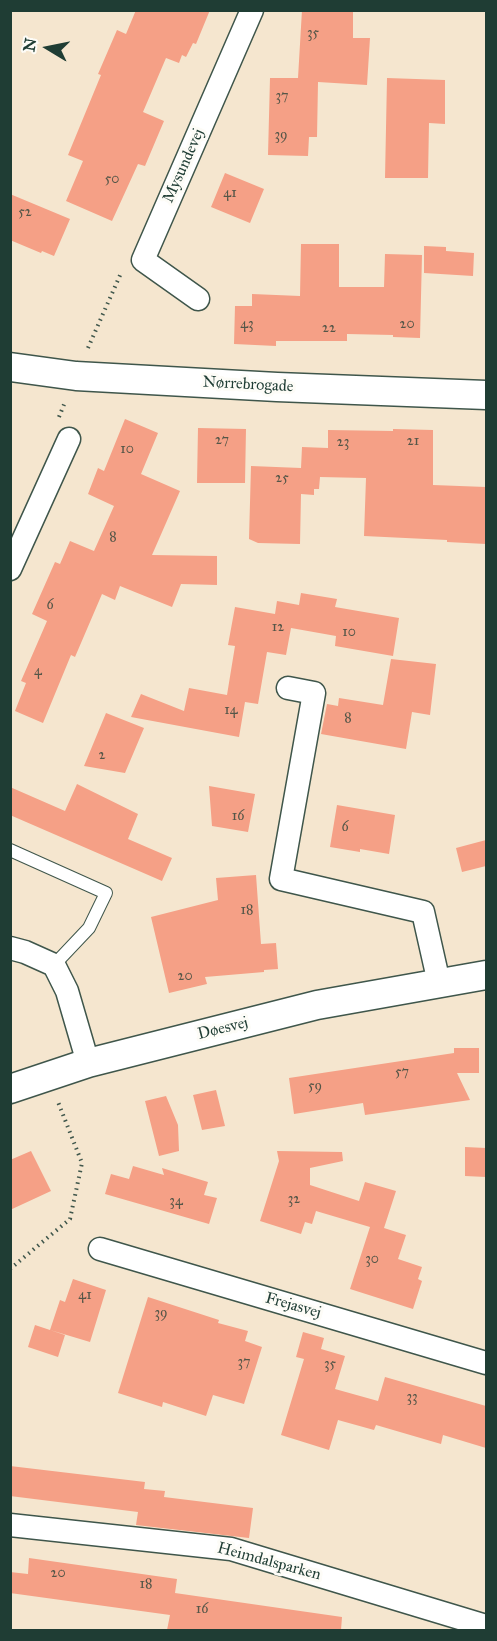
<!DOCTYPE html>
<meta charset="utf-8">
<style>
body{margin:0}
#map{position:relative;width:497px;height:1641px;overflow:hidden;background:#f5e6cf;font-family:"IM FELL Great Primer",serif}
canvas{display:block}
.frame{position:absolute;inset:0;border:12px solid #1f3d34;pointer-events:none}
.north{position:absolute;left:18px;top:18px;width:60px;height:60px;-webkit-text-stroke:4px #fdfcf7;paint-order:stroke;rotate:280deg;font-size:16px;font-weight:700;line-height:24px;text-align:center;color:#1f3d34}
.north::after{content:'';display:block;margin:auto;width:21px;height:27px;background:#1f3d34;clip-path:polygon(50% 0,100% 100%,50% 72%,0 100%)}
</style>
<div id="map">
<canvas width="497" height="1641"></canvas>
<div class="frame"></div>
<div class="north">N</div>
</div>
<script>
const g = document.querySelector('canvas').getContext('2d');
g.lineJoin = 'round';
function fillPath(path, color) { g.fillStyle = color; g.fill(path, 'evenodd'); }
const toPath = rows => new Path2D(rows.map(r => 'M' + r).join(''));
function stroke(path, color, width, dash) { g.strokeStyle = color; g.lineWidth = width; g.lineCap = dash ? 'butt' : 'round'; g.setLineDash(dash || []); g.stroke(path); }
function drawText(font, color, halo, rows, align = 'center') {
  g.font = font + ' "IM FELL Great Primer",serif'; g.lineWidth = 6; g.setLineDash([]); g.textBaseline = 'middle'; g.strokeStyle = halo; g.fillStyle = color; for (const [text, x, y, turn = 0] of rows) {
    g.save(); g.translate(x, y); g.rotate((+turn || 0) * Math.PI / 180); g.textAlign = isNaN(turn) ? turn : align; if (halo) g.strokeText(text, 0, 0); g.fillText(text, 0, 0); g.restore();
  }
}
fillPath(toPath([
 [136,10,210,10,196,44,193,43,186,57,182,55,179,63,166,58,143,112,164,121,145,166,138,164,112,221,66,201,83,161,68,155,101,75,98,74,117,30,126,34],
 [302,10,353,10,353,38,370,38,367,85,318,82,317,137,309,137,308,156,268,155,270,78,298,78],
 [387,78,445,80,445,124,429,123,428,178,385,178],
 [225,173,264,189,250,223,211,207],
 [10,194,70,219,54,256,42,251,41,253,10,240],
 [301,244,339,244,339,287,384,287,385,254,422,255,420,338,393,337,393,335,347,334,347,341,276,341,276,346,234,344,235,306,252,306,252,294,300,296],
 [424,246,446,247,446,251,474,253,473,276,424,273],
 [125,419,158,433,141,474,180,491,152,555,217,556,217,585,181,584,172,607,120,586,115,600,102,594,75,657,71,655,43,723,15,711,26,683,21,681,47,621,32,614,55,562,60,564,70,541,94,551,114,506,88,494,98,468,104,471],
 [198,428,246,429,245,483,197,483],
 [393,429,433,430,433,485,486,487,486,544,447,542,447,540,364,536,366,478,320,477,319,489,314,489,314,495,301,494,300,544,258,543,249,539,251,466,301,468,302,447,328,448,328,430,393,431],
 [301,593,337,599,335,607,399,618,393,656,335,646,336,636,291,628,286,655,267,652,258,704,245,702,239,737,131,717,141,694,184,711,189,688,227,695,235,646,228,645,235,607,275,614,277,601,299,605],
 [391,659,436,664,430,715,412,712,406,749,321,734,327,704,338,706,339,698,383,705],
 [106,713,144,728,125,773,84,766],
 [77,784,138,814,128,839,172,858,162,881,10,815,10,787,65,811],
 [209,786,255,794,248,832,212,826],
 [337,805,395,815,389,854,360,849,360,852,330,847],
 [486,840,486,866,462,872,456,848],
 [256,875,261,944,276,943,278,969,264,970,264,972,205,977,207,984,169,993,151,917,218,900,216,878],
 [454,1048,479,1048,479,1073,457,1073,470,1100,365,1115,363,1103,294,1114,289,1078,454,1053],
 [216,1090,225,1126,202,1130,193,1095],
 [166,1096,178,1125,179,1151,159,1156,145,1101],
 [465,1147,486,1148,486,1177,465,1176],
 [31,1151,51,1191,10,1210,10,1160],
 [277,1151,342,1152,343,1161,310,1168,310,1185,359,1201,365,1182,396,1191,384,1228,406,1235,398,1259,422,1267,418,1279,422,1281,413,1309,350,1289,370,1227,316,1211,312,1224,305,1222,301,1234,260,1221,279,1161],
 [133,1166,164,1175,162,1168,208,1182,204,1195,217,1198,209,1224,105,1194,111,1174,129,1179],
 [73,1279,106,1290,90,1342,50,1330,60,1300,65,1302],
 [148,1297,219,1320,218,1323,248,1331,245,1341,262,1347,244,1404,213,1395,206,1416,163,1402,162,1407,118,1393],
 [35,1325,65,1335,58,1357,28,1347],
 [303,1332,324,1338,321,1349,345,1356,335,1389,378,1401,385,1377,486,1406,486,1448,443,1435,441,1444,376,1425,374,1430,338,1420,329,1450,281,1435,304,1359,296,1357],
 [10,1466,145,1482,144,1489,165,1491,164,1497,253,1508,249,1538,136,1525,138,1512,10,1496],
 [29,1558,177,1579,175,1593,342,1617,341,1630,167,1630,170,1615,10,1593,10,1572,28,1574]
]), '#f5a086');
const service = toPath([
 [10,850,106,893,89,928,54,965]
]);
const minor = toPath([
 [198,299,143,260,252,10],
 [10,569,69,439],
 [288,688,314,693,281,879,423,912,439,983],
 [10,948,25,952,54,965,67,991,88,1063],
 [100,1249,486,1363],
 [10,1525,231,1549,486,1626]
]);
const tertiary = toPath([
 [10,367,76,376,277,387,486,395],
 [10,1089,88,1063,317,1005,486,975]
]);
stroke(service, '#3f564b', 14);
stroke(minor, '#3f564b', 25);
stroke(tertiary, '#3f564b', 31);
stroke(toPath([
 [88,348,121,273],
 [59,417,65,402],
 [10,1269,70,1219,82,1163,58,1102]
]), '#3f564b', 4, [1.5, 4.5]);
stroke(service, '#fff', 12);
stroke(minor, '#fff', 22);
stroke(tertiary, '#fff', 28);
drawText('14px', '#545648', null, [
 ["35",313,34],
 ["37",282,97],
 ["39",281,136],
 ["50",112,180],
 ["41",230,194],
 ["52",25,213],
 ["43",247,325],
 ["20",407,325],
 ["22",329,329],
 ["27",222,441],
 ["21",413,442],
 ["23",343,443],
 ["10",127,450],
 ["25",282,479],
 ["8",113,538],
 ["6",50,606],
 ["12",278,628],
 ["10",349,633],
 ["4",38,672],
 ["14",231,711],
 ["8",348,719],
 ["2",102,756],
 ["16",238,817],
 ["6",345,828],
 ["18",247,911],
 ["20",185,977],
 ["57",402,1073],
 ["59",315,1087],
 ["32",294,1200],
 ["34",176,1202],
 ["30",372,1260],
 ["41",85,1296],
 ["39",161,1314],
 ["37",244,1363],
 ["35",330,1365],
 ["33",412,1398],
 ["20",58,1574],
 ["18",146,1585],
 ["16",202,1610]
]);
drawText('16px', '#1f3d34', '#fdfcf7', [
 ["Mysundevej",184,166,-66],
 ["Nørrebrogade",248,385,3],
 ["Døesvej",223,1029,-14],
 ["Frejasvej",293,1306,16],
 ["Heimdalsparken",269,1562,15]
]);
</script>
